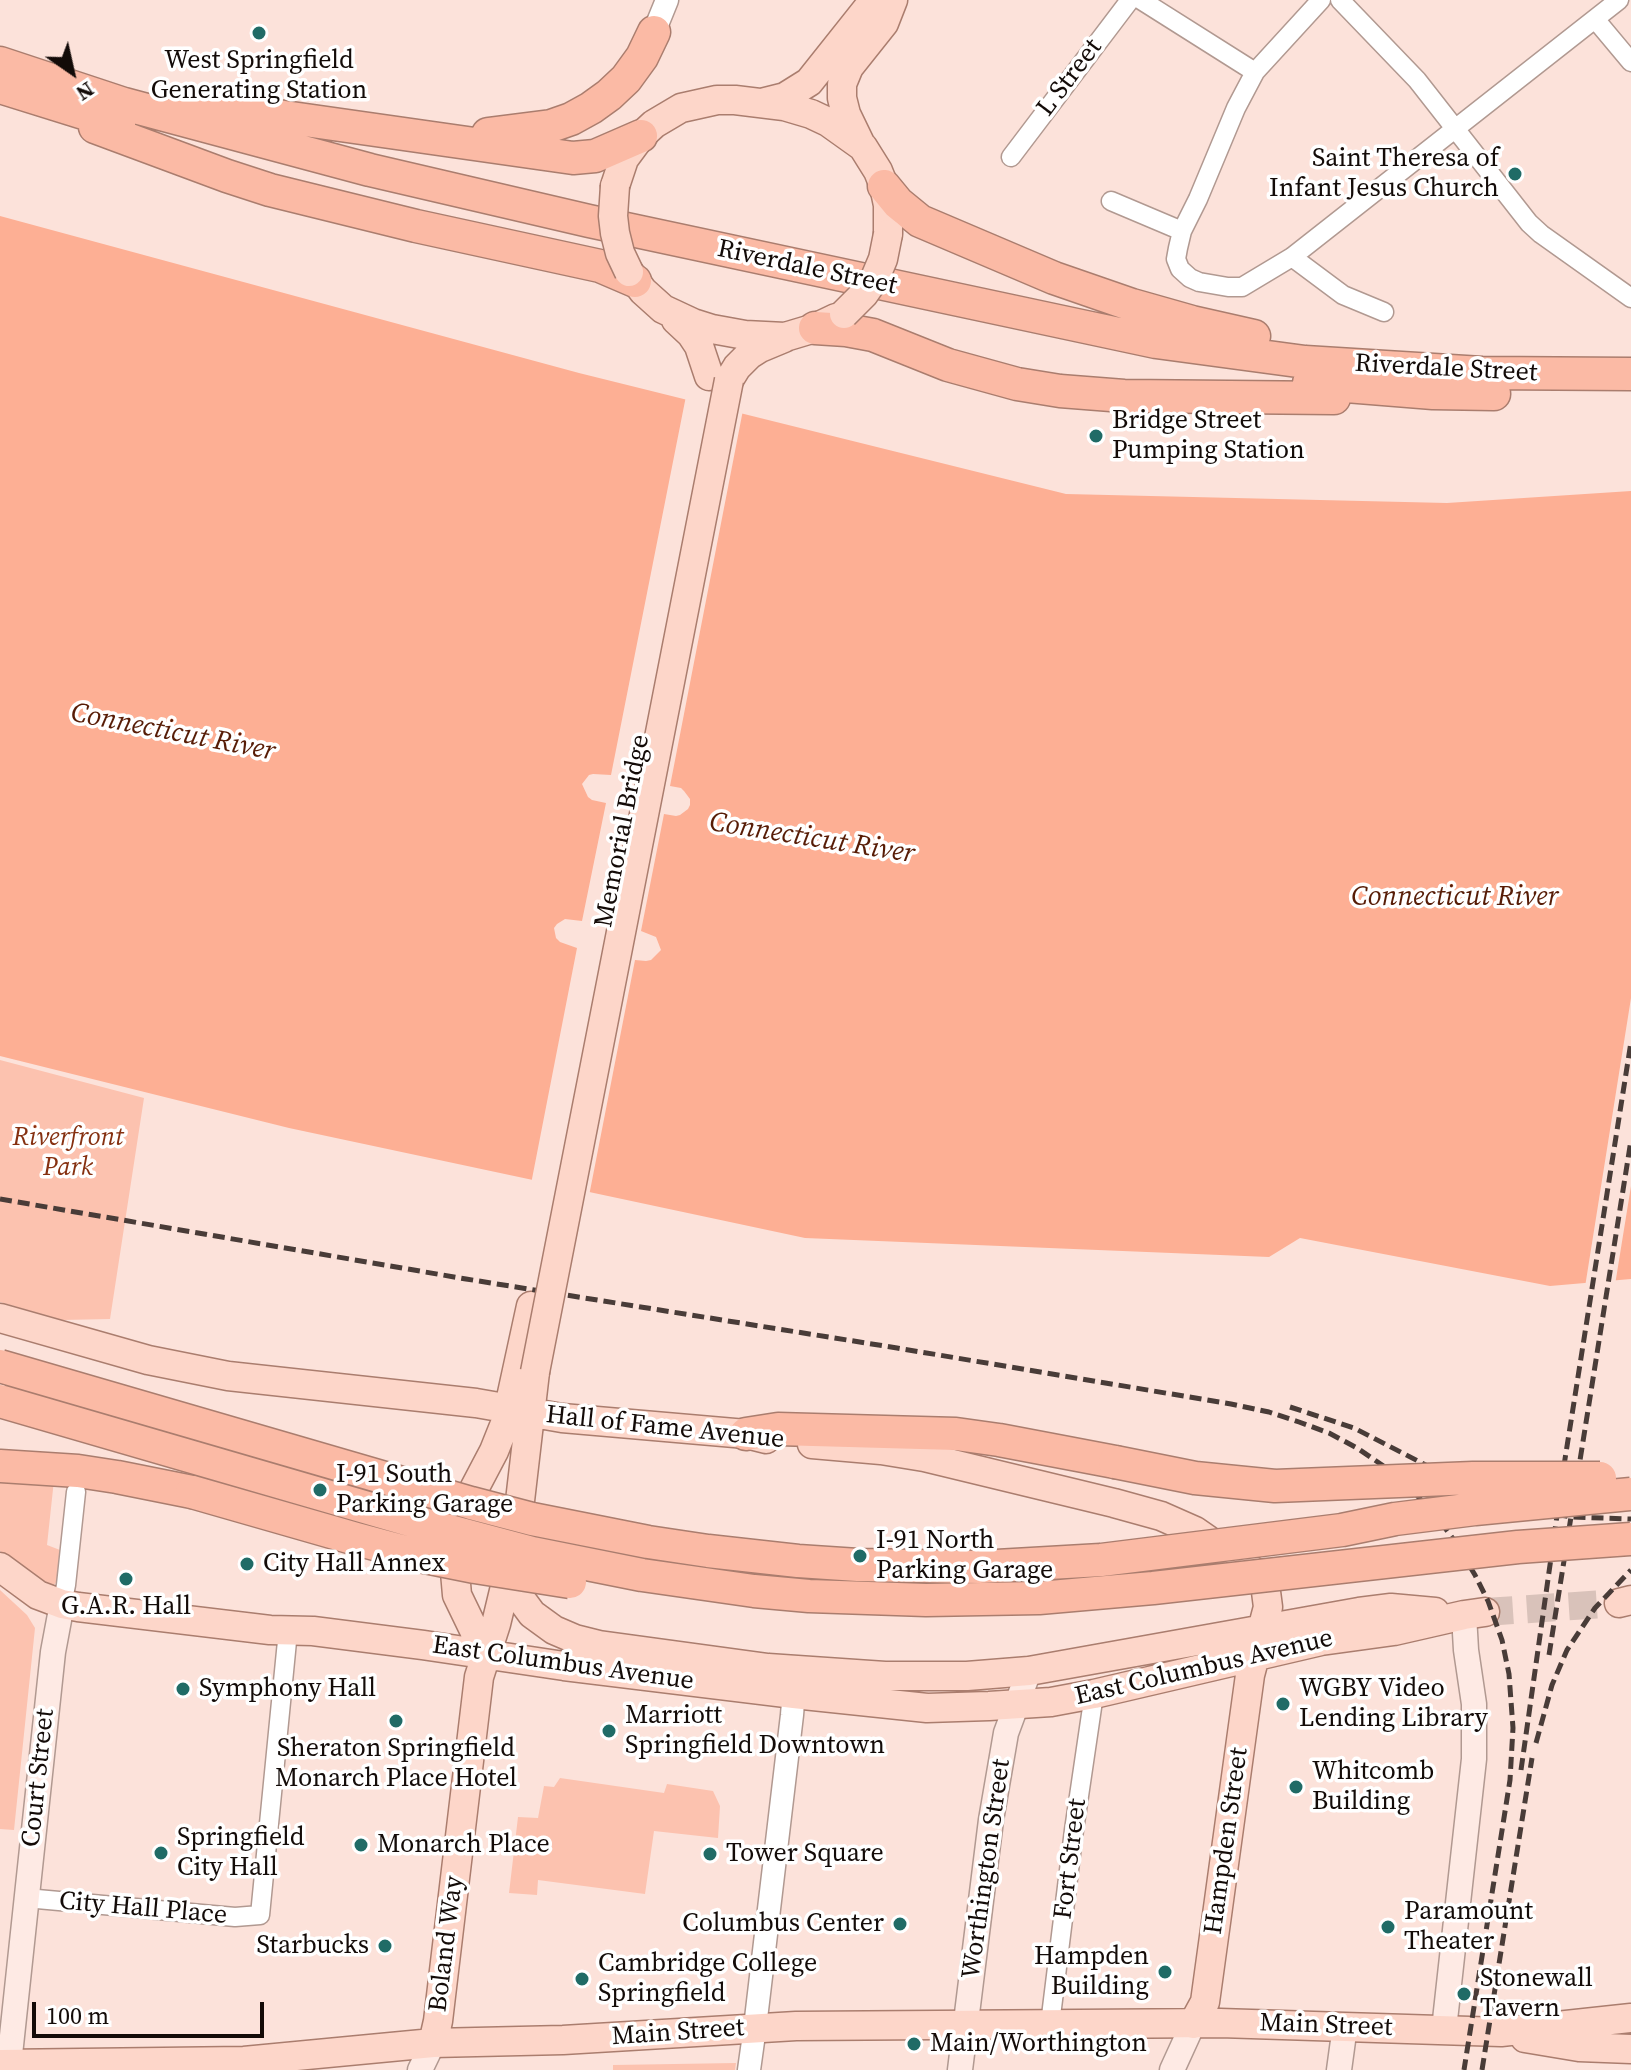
<!DOCTYPE html>
<style>
body{margin:0}
#map{position:relative;width:1631px;height:2070px;overflow:hidden;background:#fce2da;font-family:"Source Serif 4",serif}
canvas{display:block}
.north{position:absolute;left:32px;top:32px;width:80px;height:80px;-webkit-text-stroke:6px #fff;paint-order:stroke;rotate:146deg;font-size:22px;font-weight:700;line-height:32px;text-align:center;color:#130b08}
.north::after{content:'';display:block;margin:auto;width:28px;height:36px;background:#130b08;clip-path:polygon(50% 0,100% 100%,50% 72%,0 100%)}
.scale{position:absolute;left:32px;top:2002px;width:232px;height:36px;box-sizing:border-box;border:4px solid #130b08;border-top:0;padding-left:10px;font-size:24px;line-height:28px;white-space:nowrap;color:#130b08;-webkit-text-stroke:6px #fff;paint-order:stroke}
</style>
<div id="map">
<canvas width="1631" height="2070"></canvas>
<div class="north">N</div>
<div class="scale">100 m</div>
</div>
<script>
const g = document.querySelector('canvas').getContext('2d');
g.lineJoin = 'round';
function fillPath(path, color) { g.fillStyle = color; g.fill(path, 'evenodd'); }
const toPath = rows => new Path2D(rows.map(r => 'M' + r).join(''));
function stroke(path, color, width, dash) { g.strokeStyle = color; g.lineWidth = width; g.lineCap = dash ? 'butt' : 'round'; g.setLineDash(dash || []); g.stroke(path); }
function drawText(font, color, halo, rows, align = 'center') {
  g.font = font + ' "Source Serif 4",serif'; g.lineWidth = 7; g.setLineDash([]); g.textBaseline = 'middle'; g.strokeStyle = halo; g.fillStyle = color; for (const [text, x, y, turn = 0] of rows) {
    g.save(); g.translate(x, y); g.rotate((+turn || 0) * Math.PI / 180); g.textAlign = isNaN(turn) ? turn : align; if (halo) g.strokeText(text, 0, 0); g.fillText(text, 0, 0); g.restore();
  }
}
fillPath(toPath([
 [0,1060,144,1098,110,1319,62,1320,0,1302],
 [0,1477,54,1480,47,1545,60,1550,58,1580,54,1585,51,1586,21,1569,0,1551],
 [0,1590,27,1615,35,1628,14,1830,0,1829],
 [560,1778,664,1793,667,1784,713,1791,720,1806,718,1838,654,1831,645,1894,538,1880,537,1895,509,1893,518,1817,538,1818,544,1786,554,1787],
 [736,2063,735,2070,613,2070,613,2065]
]), '#fcc2af');
fillPath(toPath([
 [0,216,579,373,1066,494,1447,503,1631,491,1631,1279,1550,1286,1300,1238,1269,1257,805,1238,289,1128,0,1056]
]), '#fdaf94');
fillPath(toPath([
 [686,396,743,410,670,786,681,788,684,791,690,799,690,805,688,809,680,815,676,816,664,814,641,931,656,937,661,950,651,960,646,961,635,960,589,1196,531,1184,577,948,560,942,556,938,554,928,557,924,565,919,582,921,606,803,592,800,588,797,582,784,589,775,593,774,611,775],
 [1631,998,1631,1186,1615,1285,1585,1287]
]), '#fce2da');
stroke(toPath([
 [1485,1612,1619,1603]
]), '#d9c2ba', 28, [28, 14]);
const minor = toPath([
 [1141,0,1255,72],
 [1321,0,1255,72,1236,108,1198,199,1182,231,1178,248,1176,259,1180,269,1190,278,1199,282,1228,287,1242,287,1292,257,1619,0],
 [1340,0,1417,80,1529,223,1541,234,1631,298],
 [1595,19,1631,62],
 [1011,157,1130,0],
 [1111,201,1182,231],
 [1292,257,1343,295,1384,312],
 [62,1604,66,1585,76,1492],
 [26,1898,235,1917,260,1915,288,1631],
 [1050,2024,1074,1830,1094,1694]
]);
const tertiary = toPath([
 [654,32,667,0],
 [749,2070,755,2027,792,1715,795,1678]
]);
const secondary = toPath([
 [1444,2029,1474,1759,1474,1704,1466,1650,1464,1615],
 [9,2064,53,1652,62,1604],
 [420,2070,433,2043],
 [960,2070,991,1820,1006,1733,1029,1671],
 [1172,2070,1193,2024],
 [1339,2070,1345,2026]
]);
const primary = toPath([
 [765,102,785,97,809,82,867,9,879,0],
 [860,143,846,114,842,98,842,84,849,67,884,23,893,0],
 [615,186,624,159,641,136,654,124,681,108,717,100,735,100,784,106,811,114,828,122,863,147,878,171,884,186,888,205,888,234],
 [629,272,643,291,663,309,693,323,712,329,745,335,785,337,815,328,836,318],
 [676,320,691,334,699,346,709,376],
 [729,380,737,367,749,355,760,348,784,338],
 [0,1318,148,1360,228,1376,476,1403,562,1418,746,1434,766,1439],
 [812,1444,881,1450,924,1457,1114,1503,1161,1516,1195,1531,1257,1574,1265,1584,1268,1607,1250,1675,1205,2002,1193,2024],
 [0,1567,38,1595,62,1604,78,1607,270,1630,313,1631,423,1645,564,1666,794,1694,927,1708,989,1706,1051,1702,1094,1694,1321,1641,1394,1631,1464,1615,1485,1612],
 [509,1570,515,1591,532,1614,554,1630,575,1639,599,1645,768,1668,885,1676,967,1676,1029,1671,1359,1612,1391,1608,1435,1612],
 [1619,1603,1631,1600],
 [486,1655,457,1595,455,1572,456,1536,463,1510,494,1451,506,1421,531,1306],
 [1525,2038,1579,2047,1631,2049],
 [433,2043,438,2021,479,1677,496,1624,509,1570,518,1518,535,1372],
 [0,2064,244,2061,433,2043,563,2040,796,2026,1220,2023,1501,2032,1631,2018]
]);
const motorway = toPath([
 [0,63,124,104,370,170,589,221,1156,342,1305,362,1482,373,1631,374],
 [0,87,119,124],
 [185,101,284,117,573,158,595,156,641,136],
 [95,127,227,176,270,190,416,226,600,266,635,281],
 [488,134,551,126,571,119,591,108,609,95,626,79,642,57,654,32],
 [884,186,898,203,920,221,1054,278,1132,305,1192,322,1254,336],
 [815,328,846,330,873,335,948,365,1017,384,1060,391,1124,396,1334,398],
 [1309,383,1433,393,1494,394],
 [746,1434,778,1429,956,1434,999,1440,1115,1462],
 [0,1466,78,1471,117,1477,192,1492]
]);
stroke(minor, '#b19991', 21);
stroke(tertiary, '#b19991', 25);
stroke(secondary, '#b19991', 27);
stroke(primary, '#aa7d6e', 31);
stroke(motorway, '#aa7d6e', 35);
stroke(minor, '#fff', 18);
stroke(tertiary, '#fff', 22);
stroke(secondary, '#feeae4', 24);
stroke(primary, '#fdd6c9', 28);
stroke(motorway, '#fbbaa5', 32);
stroke(toPath([
 [0,1199,466,1279,897,1348,1231,1404,1269,1412,1299,1422,1329,1433,1357,1448,1385,1467,1411,1489,1436,1516,1454,1540,1475,1575,1488,1601,1502,1640,1509,1674,1513,1728,1510,1780,1464,2070],
 [1290,1407,1354,1428,1482,1494,1536,1511,1571,1517,1631,1519],
 [1549,1655,1631,1140],
 [1536,1743,1552,1685,1567,1650,1595,1608,1631,1570],
 [1521,1770,1565,1459,1631,1042],
 [1482,2070,1532,1758]
]), '#493c38', 5, [12, 6]);
const primaryBridge = toPath([
 [615,186,613,216,615,233,620,253,629,272],
 [844,314,864,294,875,278,883,259,888,234],
 [535,1372,729,380]
]);
const motorwayBridge = toPath([
 [0,1366,471,1503,532,1519,648,1542,708,1551,798,1561,858,1565,979,1567,1101,1560,1342,1530,1395,1519,1475,1509,1631,1494],
 [0,1401,423,1524,532,1553,642,1575,754,1591,809,1596,926,1600,1039,1598,1153,1588,1518,1547,1631,1539],
 [1115,1462,1195,1478,1275,1486,1473,1478,1600,1478],
 [192,1492,356,1539,420,1556,475,1567,570,1582]
]);
stroke(primaryBridge, '#aa7d6e', 31, []);
stroke(motorwayBridge, '#aa7d6e', 35, []);
stroke(primaryBridge, '#fdd6c9', 28);
stroke(motorwayBridge, '#fbbaa5', 32);
for (const [x, y, r, color] of [
 [259,33,8,"#206b66"],
 [1515,174,8,"#206b66"],
 [1096,436,8,"#206b66"],
 [320,1490,8,"#206b66"],
 [860,1556,8,"#206b66"],
 [247,1564,8,"#206b66"],
 [126,1579,8,"#206b66"],
 [183,1689,8,"#206b66"],
 [1283,1704,8,"#206b66"],
 [396,1721,8,"#206b66"],
 [609,1731,8,"#206b66"],
 [1296,1787,8,"#206b66"],
 [361,1845,8,"#206b66"],
 [161,1853,8,"#206b66"],
 [710,1854,8,"#206b66"],
 [900,1924,8,"#206b66"],
 [1388,1927,8,"#206b66"],
 [385,1946,8,"#206b66"],
 [1165,1972,8,"#206b66"],
 [582,1979,8,"#206b66"],
 [1464,1994,8,"#206b66"],
 [914,2044,8,"#206b66"]
]) { const dot = new Path2D(); dot.arc(x, y, r, 0, 2 * Math.PI); g.fillStyle = color; g.fill(dot); stroke(dot, '#fff', 3); }
drawText('26px', '#130b08', '#fff', [
 ["West Springfield",259,61,"center"],
 ["Generating Station",259,91,"center"],
 ["Saint Theresa of",1499,159,"right"],
 ["Infant Jesus Church",1499,189,"right"],
 ["Bridge Street",1112,421],
 ["Pumping Station",1112,451],
 ["I-91 South",336,1475],
 ["Parking Garage",336,1505],
 ["I-91 North",876,1541],
 ["Parking Garage",876,1571],
 ["City Hall Annex",263,1564],
 ["G.A.R. Hall",126,1607,"center"],
 ["Symphony Hall",199,1689],
 ["WGBY Video",1299,1689],
 ["Lending Library",1299,1719],
 ["Marriott",625,1716],
 ["Springfield Downtown",625,1746],
 ["Sheraton Springfield",396,1749,"center"],
 ["Monarch Place Hotel",396,1779,"center"],
 ["Whitcomb",1312,1772],
 ["Building",1312,1802],
 ["Springfield",177,1838],
 ["City Hall",177,1868],
 ["Monarch Place",377,1845],
 ["Tower Square",726,1854],
 ["Paramount",1404,1912],
 ["Theater",1404,1942],
 ["Columbus Center",884,1924,"right"],
 ["Starbucks",369,1946,"right"],
 ["Hampden",1149,1957,"right"],
 ["Building",1149,1987,"right"],
 ["Cambridge College",598,1964],
 ["Springfield",598,1994],
 ["Stonewall",1480,1979],
 ["Tavern",1480,2009],
 ["Main/Worthington",930,2044]
], 'left');
drawText('26px', '#130b08', '#fff', [
 ["L Street",1070,78,-53],
 ["Riverdale Street",807,268,12],
 ["Riverdale Street",1446,369,3],
 ["Memorial Bridge",623,831,-79],
 ["Hall of Fame Avenue",665,1428,6],
 ["East Columbus Avenue",563,1664,8],
 ["East Columbus Avenue",1204,1668,-13],
 ["Court Street",39,1778,-84],
 ["Hampden Street",1227,1841,-82],
 ["Fort Street",1071,1859,-83],
 ["Worthington Street",987,1869,-82],
 ["City Hall Place",143,1909,5],
 ["Boland Way",447,1944,-83],
 ["Main Street",1326,2026,2],
 ["Main Street",678,2033,-4]
]);
drawText('italic 26px', '#853010', '#fff', [
 ["Riverfront",68,1138],
 ["Park",68,1168]
]);
drawText('italic 28px', '#571c06', '#fff', [
 ["Connecticut River",173,733,11],
 ["Connecticut River",812,839,9],
 ["Connecticut River",1455,898]
]);
</script>
